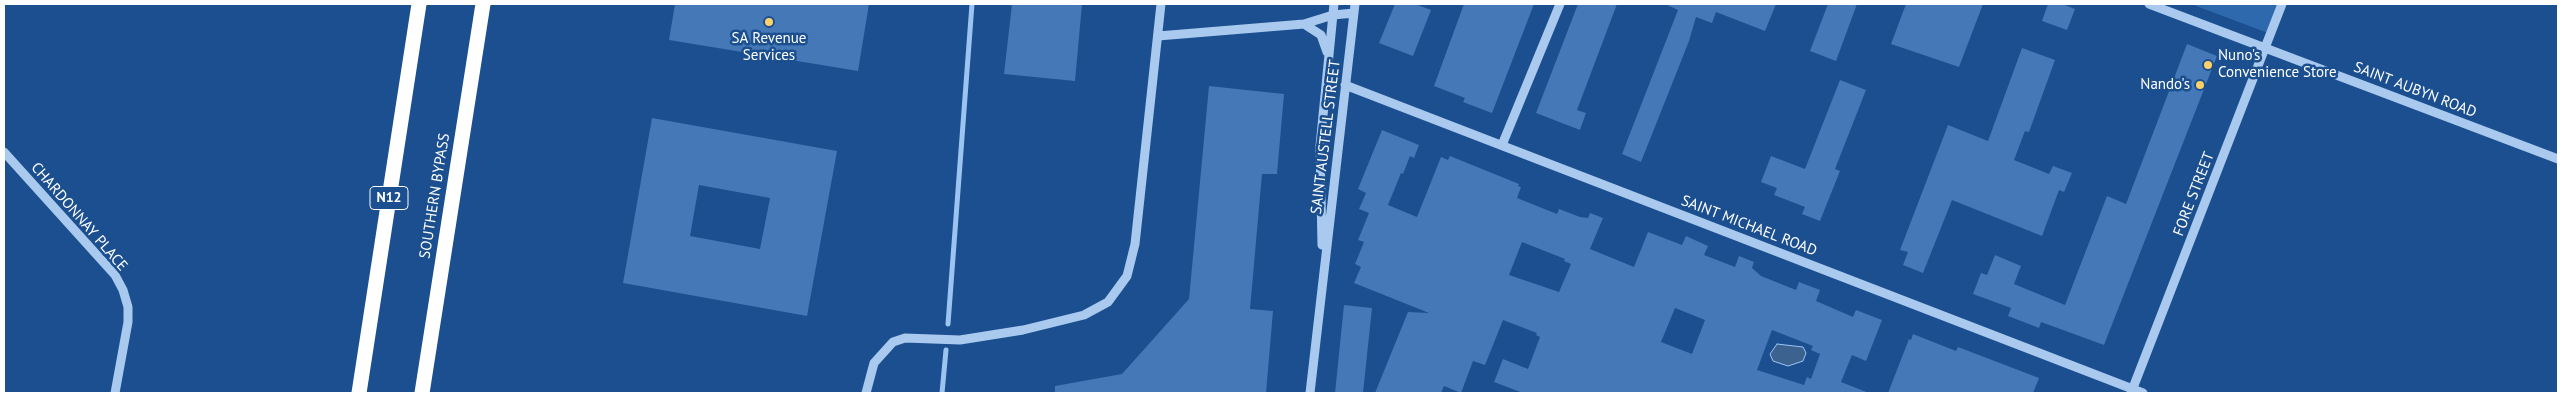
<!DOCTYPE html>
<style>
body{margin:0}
#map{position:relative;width:2562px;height:397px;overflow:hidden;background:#1b4f8f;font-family:"PT Sans",sans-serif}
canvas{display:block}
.frame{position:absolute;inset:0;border:5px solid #fff;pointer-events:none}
</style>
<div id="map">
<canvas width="2562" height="397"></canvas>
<div class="frame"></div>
</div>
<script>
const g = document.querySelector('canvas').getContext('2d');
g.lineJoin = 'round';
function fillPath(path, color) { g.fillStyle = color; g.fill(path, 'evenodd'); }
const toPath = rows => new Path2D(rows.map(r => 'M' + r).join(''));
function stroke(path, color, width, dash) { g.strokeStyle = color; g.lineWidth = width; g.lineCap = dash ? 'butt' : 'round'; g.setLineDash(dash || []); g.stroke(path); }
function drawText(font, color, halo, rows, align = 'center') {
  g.font = font + ' "PT Sans",sans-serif'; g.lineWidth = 5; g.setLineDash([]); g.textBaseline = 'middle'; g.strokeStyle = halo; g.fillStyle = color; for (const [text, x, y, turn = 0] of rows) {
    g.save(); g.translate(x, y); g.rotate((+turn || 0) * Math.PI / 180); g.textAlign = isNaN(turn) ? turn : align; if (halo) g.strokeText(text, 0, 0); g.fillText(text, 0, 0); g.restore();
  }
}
fillPath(toPath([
 [2191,4,2280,4,2268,33]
]), '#2e69ad');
const water = toPath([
 [1777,344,1803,347,1806,353,1803,361,1788,366,1773,361,1770,354,1777,344]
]);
fillPath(water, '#3c6290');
stroke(water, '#9cc4f0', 1);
stroke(toPath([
 [948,324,972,4],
 [942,393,946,350]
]), '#9cc4f0', 5);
fillPath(toPath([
 [675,4,869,4,858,71,669,40],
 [1012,4,1082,4,1075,81,1004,74],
 [1395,4,1415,4,1431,10,1413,56,1379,43],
 [1464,4,1534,4,1492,113,1463,102,1465,98,1434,86],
 [1578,4,1617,4,1577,110,1586,113,1580,130,1536,113],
 [1665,4,1776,4,1765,31,1716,12,1712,23,1696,17,1689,41,1641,162,1622,154,1678,10],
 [1828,4,1857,4,1836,61,1810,51],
 [1906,4,1983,4,1959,67,1891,44],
 [2048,4,2062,4,2075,9,2067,30,2042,21],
 [2187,44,2217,56,2104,345,2041,322,2039,328,2021,321,2008,316,2011,308,1973,294,1981,273,1987,275,1995,255,2021,266,2014,284,2065,305,2107,196,2126,204],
 [2022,48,2055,60,2029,132,2025,131,2014,160,2049,174,2053,166,2072,173,2064,192,2059,190,2042,236,1952,200,1923,273,1903,265,1908,252,1900,250,1948,125,1988,141],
 [1840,80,1866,90,1835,169,1840,171,1820,221,1802,214,1805,207,1774,195,1777,188,1761,182,1771,156,1805,169],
 [1209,86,1284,94,1277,174,1262,174,1250,309,1273,311,1266,393,1055,393,1055,386,1122,374,1189,299],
 [652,118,837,151,807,316,623,283],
 [699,185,770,198,760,249,690,236],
 [1382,130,1419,145,1414,158,1410,156,1403,174,1401,173,1388,205,1417,217,1441,157,1448,160,1450,156,1519,184,1518,186,1521,187,1517,198,1557,214,1559,209,1580,217,1588,218,1590,213,1603,218,1590,249,1634,267,1648,232,1682,245,1686,236,1708,246,1704,255,1735,267,1739,256,1754,262,1752,268,1761,276,1796,290,1799,282,1820,290,1816,301,1853,317,1856,310,1882,320,1866,361,1852,355,1841,382,1869,393,1523,393,1494,382,1503,359,1528,369,1540,337,1536,335,1537,333,1503,320,1485,365,1473,361,1461,393,1444,386,1441,393,1375,393,1408,312,1429,313,1354,283,1361,267,1355,264,1364,242,1358,240,1369,213,1359,209,1366,193,1358,189],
 [1522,242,1565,259,1564,261,1571,264,1559,292,1509,275],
 [1675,308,1705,320,1692,354,1661,342],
 [1772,330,1813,346,1811,350,1820,354,1811,379,1807,377,1804,385,1757,370],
 [1344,305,1372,308,1363,393,1335,393],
 [1913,334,1956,351,1958,347,2039,378,2033,393,1888,393,1909,339,1911,340]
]), '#4478b7');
stroke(toPath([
 [2149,4,2558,159],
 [1304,24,1321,35,1327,52],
 [1158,36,1304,24,1333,15,1354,13],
 [1345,85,2143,393],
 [1502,145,1560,4],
 [4,152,115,275,123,290,128,307,128,322,115,393],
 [1322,245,1320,146,1334,4],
 [866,393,874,363,893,342,905,338,960,340,1023,330,1084,315,1108,302,1127,276,1135,244,1161,4],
 [1310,393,1355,4],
 [2131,393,2282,4]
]), '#a9c9ee', 9);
stroke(toPath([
 [359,393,419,4],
 [422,393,483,4]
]), '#fff', 15);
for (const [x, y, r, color] of [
 [769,22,5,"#ffd166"],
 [2208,65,5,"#ffd166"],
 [2200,85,5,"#ffd166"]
]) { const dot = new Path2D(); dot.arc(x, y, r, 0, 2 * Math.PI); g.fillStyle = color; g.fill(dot); stroke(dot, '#1b4f8f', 2); }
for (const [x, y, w] of [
 [389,198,38]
]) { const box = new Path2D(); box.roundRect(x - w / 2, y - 11.5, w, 23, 4); g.fillStyle = '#1b4f8f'; g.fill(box); stroke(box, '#fff', 1); }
drawText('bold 14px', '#fff', null, [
 ["N12",389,198]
]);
drawText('15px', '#fff', '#1b4f8f', [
 ["SA Revenue",769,39],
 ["Services",769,56],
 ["Nuno's",2218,56,"left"],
 ["Convenience Store",2218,73,"left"],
 ["Nando's",2190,85,"right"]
]);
drawText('15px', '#fff', '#1b4f8f', [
 ["SAINT AUBYN ROAD",2415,90,21],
 ["SAINT AUSTELL STREET",1326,137,-83],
 ["FORE STREET",2194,194,-69],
 ["SOUTHERN BYPASS",435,196,-81],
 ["CHARDONNAY PLACE",79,217,49],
 ["SAINT MICHAEL ROAD",1749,226,21]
]);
</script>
